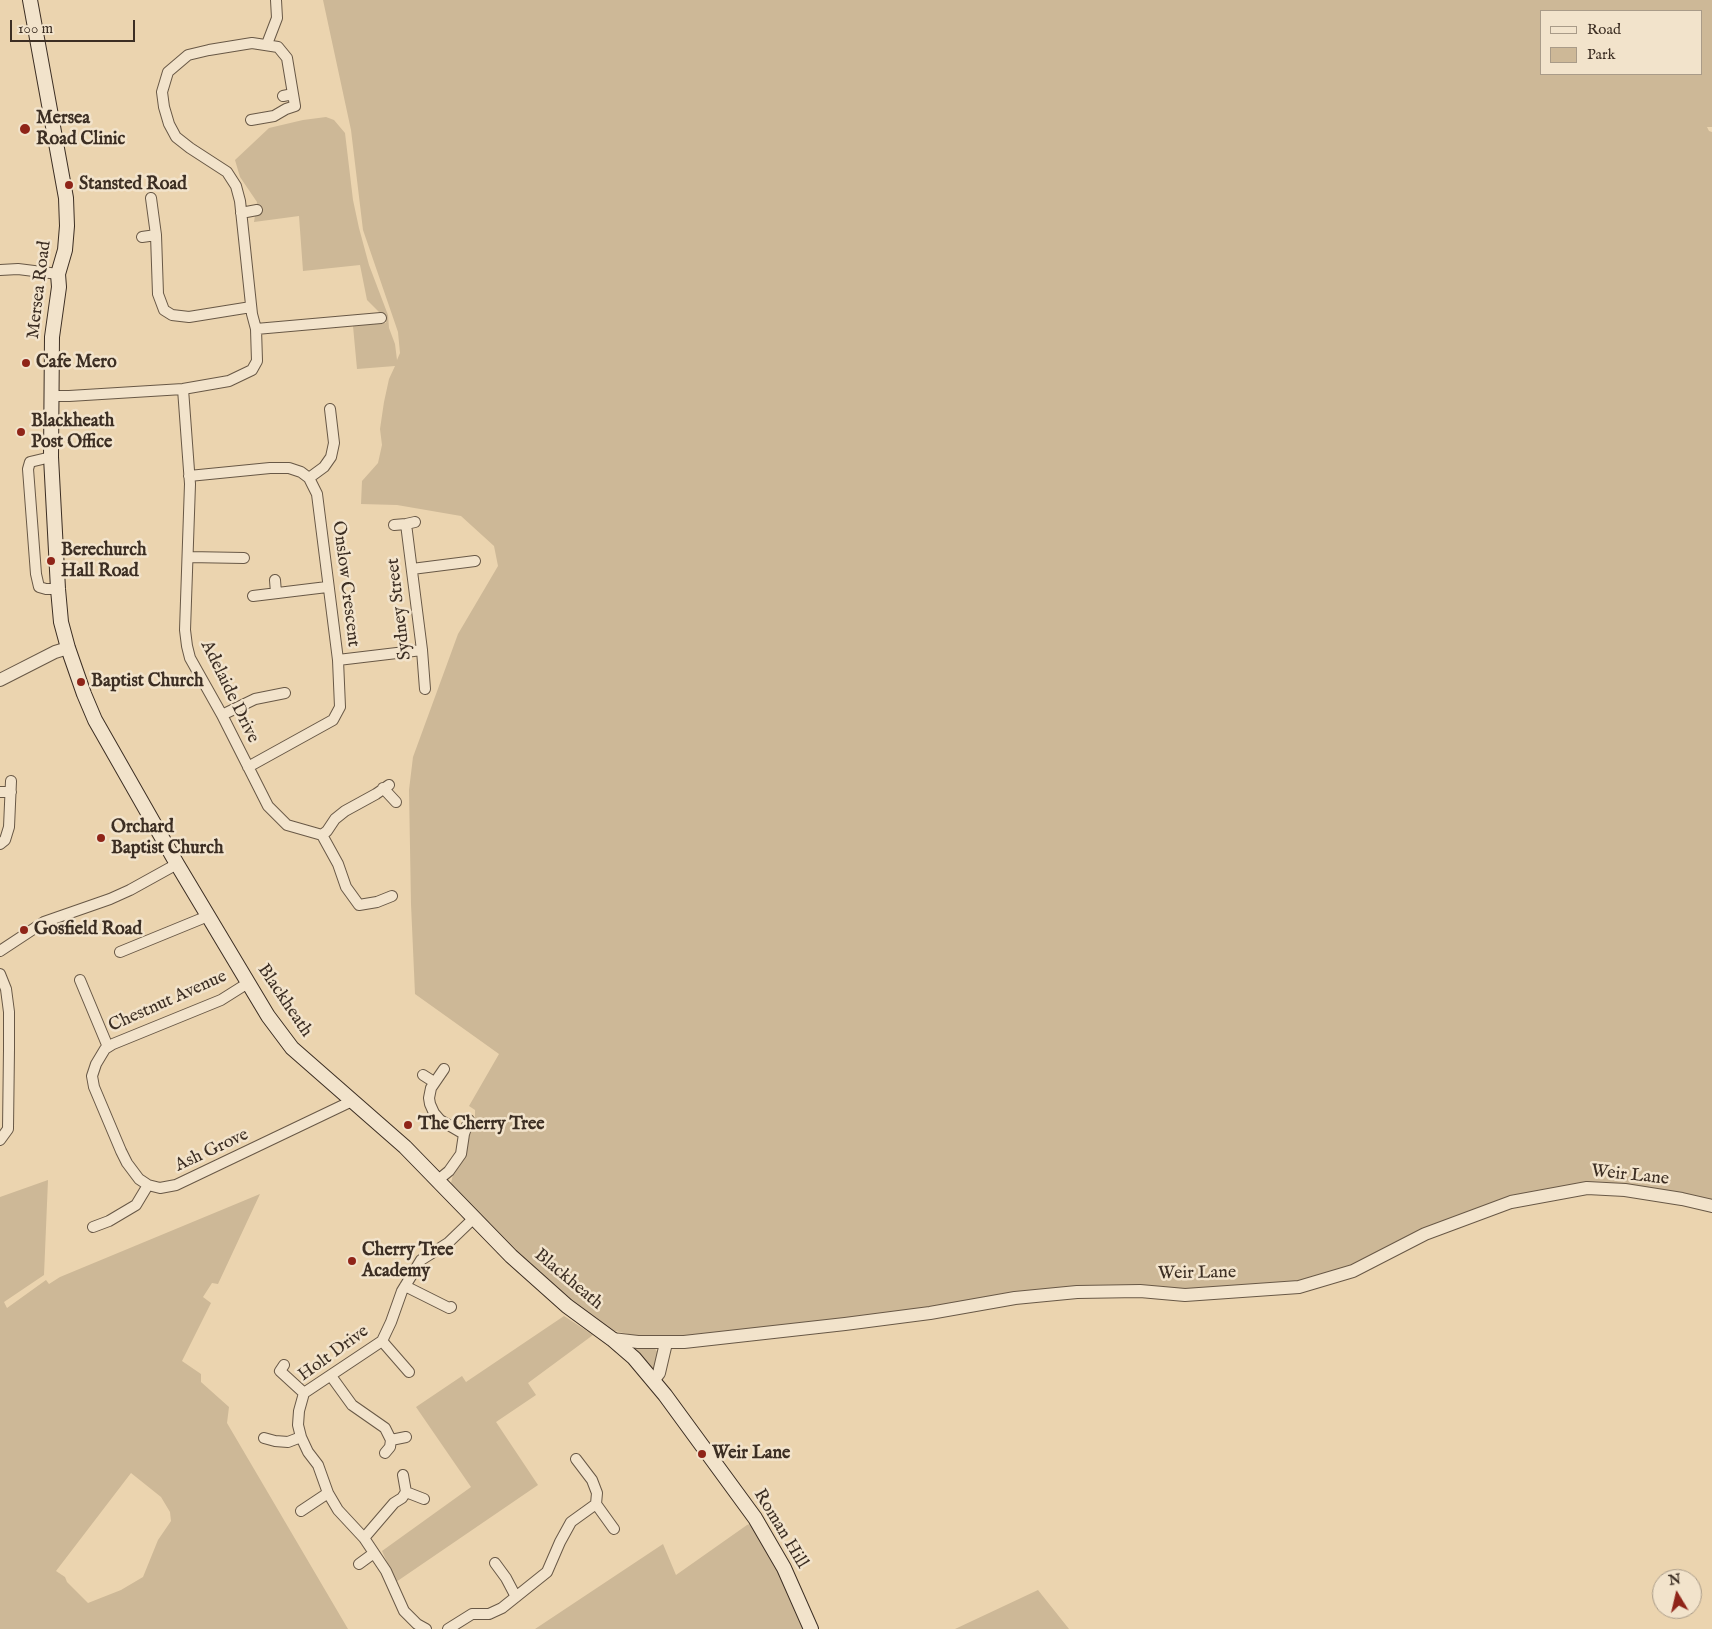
<!DOCTYPE html>
<style>
body{margin:0}
#map{position:relative;width:1712px;height:1629px;overflow:hidden;background:#ebd4af;font-family:"IM FELL English",serif}
canvas{display:block}
.legend{position:absolute;left:1540px;top:10px;width:162px;height:65px;box-sizing:border-box;background:#f2e3cb;border:1px solid #a99b88;margin:0;padding:6px 9px;list-style:none;font-size:15px;color:#3c2e23}
.legend li{display:flex;align-items:center;gap:10px;height:25px}
.legend b{width:25px;border:1px solid #a99b88}
.north{position:absolute;left:1652px;top:1569px;width:50px;height:50px;box-sizing:border-box;background:#f2e3cb;border:1px solid #a99b88;border-radius:50%;rotate:351deg;font-size:14px;font-weight:700;line-height:20px;text-align:center;color:#3c2e23}
.north::after{content:'';display:block;margin:auto;width:18px;height:22px;background:#8f2418;clip-path:polygon(50% 0,100% 100%,50% 72%,0 100%)}
.scale{position:absolute;left:10px;top:20px;width:125px;height:22px;box-sizing:border-box;border:2px solid #3c2e23;border-top:0;padding-left:6px;font-size:15px;line-height:18px;white-space:nowrap;color:#3c2e23;-webkit-text-stroke:4px #f2e3cb;paint-order:stroke}
</style>
<div id="map">
<canvas width="1712" height="1629"></canvas>
<ul class="legend">
<li><b style="height:6px;background:#f2e3cb"></b>Road</li>
<li><b style="height:14px;background:#cdb897"></b>Park</li>
</ul>
<div class="north">N</div>
<div class="scale">100 m</div>
</div>
<script>
const g = document.querySelector('canvas').getContext('2d');
g.lineJoin = 'round';
function fillPath(path, color) { g.fillStyle = color; g.fill(path, 'evenodd'); }
const toPath = rows => new Path2D(rows.map(r => 'M' + r).join(''));
function stroke(path, color, width, dash) { g.strokeStyle = color; g.lineWidth = width; g.lineCap = dash ? 'butt' : 'round'; g.setLineDash(dash || []); g.stroke(path); }
function drawText(font, color, halo, rows, align = 'center') {
  g.font = font + ' "IM FELL English",serif'; g.lineWidth = 5; g.setLineDash([]); g.textBaseline = 'middle'; g.strokeStyle = halo; g.fillStyle = color; for (const [text, x, y, turn = 0] of rows) {
    g.save(); g.translate(x, y); g.rotate((+turn || 0) * Math.PI / 180); g.textAlign = isNaN(turn) ? turn : align; if (halo) g.strokeText(text, 0, 0); g.fillText(text, 0, 0); g.restore();
  }
}
fillPath(toPath([
 [323,0,1712,0,1712,127,1707,127,1709,131,1712,132,1712,1206,1625,1190,1511,1202,1299,1287,1077,1292,684,1342,637,1336,606,1329,515,1252,459,1193,451,1183,454,1170,464,1155,475,1118,475,1110,469,1106,499,1054,415,994,411,904,409,790,413,757,458,634,498,566,494,546,461,516,397,505,361,504,362,481,378,463,382,445,380,429,384,402,389,379,395,366,357,369,353,326,386,323,385,318,367,300,360,265,303,271,299,216,254,222,257,202,240,177,235,160,269,128,303,120,326,117,334,120,345,133,353,200,359,228,369,265,388,315,389,328,395,344,397,360,400,353,398,332,363,230,351,130],
 [1541,11,1701,11,1701,74,1541,74],
 [48,1180,44,1275,4,1302,7,1308,46,1280,49,1284,60,1277,260,1194,218,1284,212,1283,203,1297,211,1303,182,1361,201,1374,201,1382,229,1407,227,1423,348,1629,0,1629,0,1197],
 [131,1473,161,1497,170,1512,171,1521,158,1540,143,1577,121,1590,88,1603,67,1582,65,1577,56,1571],
 [564,1316,593,1335,528,1383,536,1395,496,1422,538,1485,396,1582,382,1551,471,1487,416,1407,462,1376,466,1382],
 [624,1342,653,1346,658,1353,654,1372],
 [761,1520,783,1556,819,1629,535,1629,663,1544,676,1575,747,1525],
 [1038,1590,1069,1629,955,1629]
]), '#cdb897');
const minor = toPath([
 [267,44,277,18,276,0],
 [283,96,293,94],
 [151,198,156,235,158,294,164,310,172,315,189,317,251,307],
 [241,213,257,210],
 [142,237,156,235],
 [0,270,18,269,58,274],
 [256,329,381,318],
 [183,389,190,484,185,630,187,646,190,658,222,715,268,806,287,825,322,835,338,864,346,887,359,905,377,902,392,896],
 [51,396,69,396,183,389,229,381,252,370,257,361,256,329,252,314,240,201,236,186,227,172,190,148,176,137,169,124,164,107,162,92,168,72,188,55,209,50,252,43,278,47,287,58,295,106,286,109,274,116,251,120],
 [51,457,30,462,28,469,36,574,39,587,46,589,58,589],
 [189,476,270,468,289,468,301,472,309,478,317,494,338,660,340,707,333,720,248,767],
 [309,478,324,467,331,457,334,443,330,409],
 [406,524,422,650,425,689],
 [394,525,406,524,415,522],
 [188,557,244,558],
 [412,569,475,561],
 [275,580,276,593],
 [253,596,327,587],
 [338,660,422,650],
 [222,715,255,699,285,693],
 [383,788,396,802],
 [0,792,11,792],
 [322,835,327,831,335,819,345,811,376,794,389,785],
 [0,844,5,840,9,827,11,781],
 [0,951,44,922,110,899,130,890,177,864],
 [120,952,208,916],
 [0,974,6,989,9,1012,9,1049,8,1129,0,1140],
 [80,980,108,1047],
 [444,1069,431,1088,429,1098,430,1104,434,1113,440,1120,464,1134],
 [423,1075,434,1082],
 [438,1180,449,1171,461,1154,464,1134,469,1120],
 [148,1185,139,1179,127,1163,121,1151,94,1087,92,1076,96,1064,105,1049,113,1044,221,1000,248,983],
 [93,1227,109,1221,136,1205,148,1185,160,1188,176,1185,352,1101],
 [405,1286,449,1308,451,1307],
 [382,1341,409,1372],
 [284,1365,280,1371,304,1393],
 [331,1376,352,1405,385,1428,391,1440,406,1437],
 [264,1438,275,1441,288,1442,301,1437],
 [385,1453,390,1447,391,1440],
 [406,1492,424,1499],
 [596,1504,614,1529],
 [301,1511,328,1493],
 [364,1538,394,1503,402,1498,406,1492,403,1475],
 [495,1563,506,1578,516,1597],
 [359,1564,374,1553],
 [426,1629,417,1624,404,1611,386,1571,364,1538,338,1510,328,1493,318,1465,308,1452,301,1437,298,1425,299,1411,304,1393,382,1341,391,1322,402,1291,421,1260,448,1243,474,1218],
 [448,1629,472,1614,489,1614,502,1608,547,1572,560,1542,571,1522,596,1504,597,1493,592,1480,576,1459]
]);
const tertiary = toPath([
 [0,680,55,652,68,648],
 [612,1339,638,1342,684,1342,845,1324,930,1313,1015,1298,1077,1292,1140,1291,1185,1295,1299,1287,1353,1271,1425,1234,1511,1202,1587,1188,1625,1190,1682,1199,1712,1206],
 [653,1381,659,1373,666,1343]
]);
const secondary = toPath([
 [30,0,66,198,67,226,65,250,58,274,59,287,52,337,51,457,58,589,61,622,68,648,84,694,95,720,177,864,268,1016,292,1048,405,1147,511,1256,567,1306,612,1339,634,1358,665,1395,755,1518,784,1568,811,1629]
]);
stroke(minor, '#685846', 12);
stroke(tertiary, '#685846', 14);
stroke(secondary, '#3c2e23', 16);
stroke(minor, '#f2e3cb', 10);
stroke(tertiary, '#f2e3cb', 12);
stroke(secondary, '#f2e3cb', 14);
for (const [x, y, r, color] of [
 [25,129,6,"#8f2418"],
 [69,185,5,"#8f2418"],
 [26,363,5,"#8f2418"],
 [21,432,5,"#8f2418"],
 [51,561,5,"#8f2418"],
 [81,682,5,"#8f2418"],
 [101,838,5,"#8f2418"],
 [24,930,5,"#8f2418"],
 [408,1125,5,"#8f2418"],
 [352,1261,5,"#8f2418"],
 [702,1454,5,"#8f2418"]
]) { const dot = new Path2D(); dot.arc(x, y, r, 0, 2 * Math.PI); g.fillStyle = color; g.fill(dot); stroke(dot, '#f2e3cb', 2); }
drawText('bold 18px', '#3c2e23', '#f2e3cb', [
 ["Mersea",36,119],
 ["Road Clinic",36,140],
 ["Stansted Road",79,185],
 ["Cafe Mero",36,363],
 ["Blackheath",31,422],
 ["Post Office",31,443],
 ["Berechurch",61,551],
 ["Hall Road",61,572],
 ["Baptist Church",91,682],
 ["Orchard",111,828],
 ["Baptist Church",111,849],
 ["Gosfield Road",34,930],
 ["The Cherry Tree",418,1125],
 ["Cherry Tree",362,1251],
 ["Academy",362,1272],
 ["Weir Lane",712,1454]
], 'left');
drawText('18px', '#3c2e23', '#f2e3cb', [
 ["Mersea Road",40,290,-83],
 ["Onslow Crescent",345,584,83],
 ["Sydney Street",400,609,-97],
 ["Adelaide Drive",229,692,64],
 ["Blackheath",284,1001,56],
 ["Chestnut Avenue",168,1002,-24],
 ["Ash Grove",212,1151,-25],
 ["Weir Lane",1630,1176,6],
 ["Weir Lane",1197,1274,-1],
 ["Blackheath",568,1280,40],
 ["Holt Drive",334,1354,-36],
 ["Roman Hill",780,1529,59]
]);
</script>
